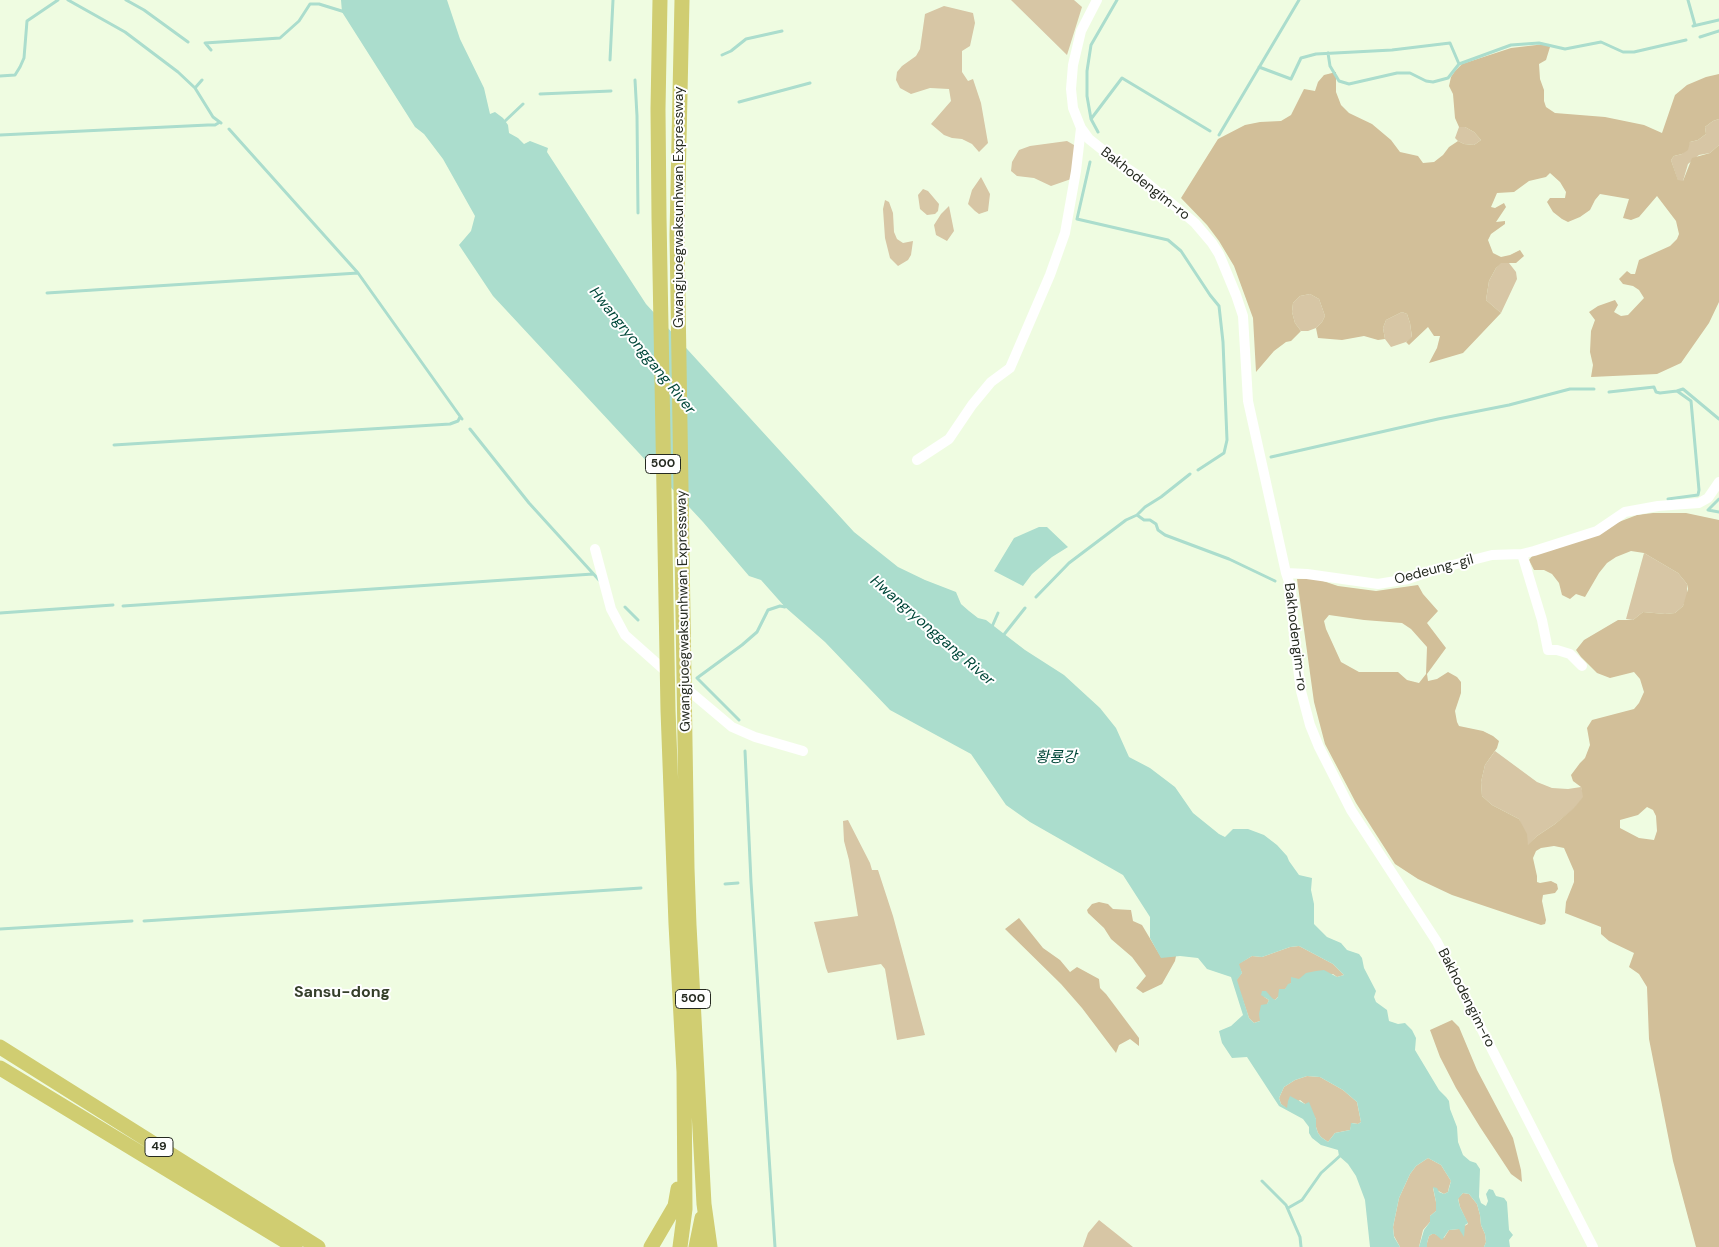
<!DOCTYPE html>
<meta charset="utf-8">
<style>
body{margin:0}
canvas{display:block;background:#effce1}
</style>
<canvas width="1719" height="1247"></canvas>
<script>
const g = document.querySelector('canvas').getContext('2d');
g.lineJoin = 'round';
function fillPath(path, color) { g.fillStyle = color; g.fill(path, 'evenodd'); }
const toPath = rows => new Path2D(rows.map(r => 'M' + r).join(''));
function stroke(path, color, width, dash) { g.strokeStyle = color; g.lineWidth = width; g.lineCap = dash ? 'butt' : 'round'; g.setLineDash(dash || []); g.stroke(path); }
function drawText(font, color, halo, rows, align = 'center') {
  g.font = font + ' "DM Sans","Noto Sans KR",sans-serif'; g.lineWidth = 4; g.setLineDash([]); g.textBaseline = 'middle'; g.strokeStyle = halo; g.fillStyle = color; for (const [text, x, y, turn = 0] of rows) {
    g.save(); g.translate(x, y); g.rotate((+turn || 0) * Math.PI / 180); g.textAlign = isNaN(turn) ? turn : align; if (halo) g.strokeText(text, 0, 0); g.fillText(text, 0, 0); g.restore();
  }
}
fillPath(toPath([
 [1011,0,1074,0,1082,7,1067,55],
 [944,6,973,13,975,23,970,46,962,51,962,72,968,81,973,79,981,103,988,143,979,152,972,144,962,139,952,138,944,135,931,124,951,101,949,89,930,88,911,94,900,88,896,80,897,72,902,66,916,56,920,49,925,14],
 [1719,119,1719,145,1710,153,1699,155,1688,164,1683,181,1678,181,1671,160,1674,156,1682,154,1690,142,1698,140,1706,134,1705,127,1713,121],
 [1459,127,1465,127,1474,132,1481,140,1474,145,1464,144,1458,141,1455,138],
 [1067,141,1074,145,1074,178,1051,186,1034,178,1017,176,1011,171,1012,162,1019,150,1030,146],
 [981,177,990,194,988,211,979,214,975,211,968,204,972,190],
 [923,189,928,191,939,204,938,211,935,214,927,215,920,209,918,195],
 [885,200,889,202,893,213,894,232,897,239,903,243,913,241,911,255,908,260,898,266,890,258,885,238,883,209],
 [949,206,954,231,947,241,936,235,934,225,941,214],
 [1500,263,1509,263,1516,272,1517,279,1501,313,1486,300,1489,281,1496,268],
 [1310,294,1319,299,1325,316,1322,322,1316,328,1308,331,1301,331,1295,323,1292,312,1293,303,1300,296],
 [1402,312,1407,314,1410,323,1412,338,1406,342,1391,347,1385,339,1383,328,1386,320],
 [1644,553,1678,573,1687,584,1687,596,1683,606,1675,613,1665,614,1643,612,1633,620,1626,619],
 [1495,751,1537,782,1552,788,1568,789,1581,787,1584,797,1575,808,1555,824,1537,836,1528,846,1519,819,1492,805,1482,796,1481,782,1485,765],
 [848,820,870,863,872,870,878,870,893,916,925,1035,897,1040,885,969,881,964,828,973,826,968,814,922,858,916,849,860,844,841,843,821],
 [1299,946,1333,964,1344,975,1337,977,1333,974,1299,979,1291,983,1275,1000,1264,997,1269,1000,1260,1021,1254,1023,1249,1018,1236,980,1242,973,1238,964,1252,956,1262,957,1290,947],
 [1307,1076,1320,1077,1343,1090,1357,1102,1361,1122,1358,1124,1352,1123,1350,1130,1335,1133,1328,1142,1321,1137,1318,1133,1316,1127,1316,1119,1305,1104,1300,1100,1287,1109,1281,1104,1279,1098,1284,1087,1295,1080],
 [1428,1158,1441,1165,1451,1181,1449,1187,1448,1192,1444,1194,1433,1188,1436,1202,1436,1211,1430,1216,1430,1222,1423,1230,1419,1247,1400,1247,1394,1236,1393,1227,1399,1198,1410,1174,1416,1166],
 [1463,1193,1469,1194,1477,1204,1480,1215,1481,1225,1485,1234,1486,1242,1484,1247,1427,1247,1427,1243,1429,1236,1432,1234,1435,1234,1444,1238,1449,1230,1459,1229,1468,1224,1460,1207,1458,1198],
 [1099,1220,1133,1247,1083,1247,1088,1233]
]), '#d7c6a5');
fillPath(toPath([
 [1545,44,1550,47,1546,60,1539,64,1540,79,1544,90,1544,101,1546,107,1555,113,1605,117,1644,125,1662,133,1675,95,1687,85,1706,77,1719,74,1719,119,1713,121,1705,127,1706,134,1698,140,1690,142,1688,150,1682,154,1674,156,1671,160,1678,180,1683,181,1692,158,1710,153,1719,145,1719,302,1709,323,1681,363,1657,374,1591,377,1593,365,1590,352,1591,331,1595,320,1589,312,1598,306,1615,300,1618,305,1614,312,1621,316,1628,315,1644,298,1639,290,1633,286,1623,284,1619,279,1627,271,1631,274,1635,274,1639,260,1670,246,1677,239,1679,234,1676,221,1657,196,1639,217,1631,220,1623,218,1629,199,1600,194,1595,200,1590,210,1580,217,1568,222,1562,219,1553,212,1547,202,1550,198,1565,198,1566,192,1560,182,1550,173,1546,177,1529,181,1514,192,1497,193,1491,207,1495,208,1504,203,1506,207,1496,222,1505,221,1505,224,1491,234,1488,240,1493,253,1501,257,1510,255,1520,250,1524,256,1516,263,1501,263,1496,268,1489,281,1486,300,1501,313,1463,353,1429,363,1437,348,1440,336,1434,336,1428,327,1409,345,1406,342,1412,337,1410,323,1407,314,1402,312,1386,320,1383,328,1385,339,1378,340,1364,336,1342,340,1318,338,1316,328,1322,322,1325,316,1319,299,1310,294,1300,296,1293,303,1292,312,1295,323,1301,331,1291,341,1286,342,1274,351,1256,372,1253,318,1234,266,1219,241,1207,225,1181,198,1218,139,1245,125,1260,122,1281,121,1291,115,1304,89,1315,91,1318,82,1324,75,1336,72,1336,92,1341,105,1349,113,1372,124,1391,140,1400,152,1418,156,1423,163,1434,162,1443,155,1449,147,1458,141,1464,144,1474,145,1481,140,1474,132,1465,127,1459,127,1455,118,1453,94,1449,86,1451,77,1455,71,1462,64,1511,48],
 [1653,513,1686,513,1719,520,1719,1247,1696,1247,1673,1161,1649,1039,1647,987,1639,974,1629,967,1634,953,1609,941,1601,934,1601,927,1565,913,1566,902,1574,882,1574,871,1564,848,1554,846,1541,848,1536,851,1533,858,1537,876,1537,882,1540,883,1551,881,1557,884,1558,889,1555,893,1543,895,1542,901,1546,920,1545,924,1541,925,1452,895,1418,879,1395,864,1356,803,1325,744,1314,702,1297,579,1317,579,1338,586,1376,591,1418,585,1423,594,1438,611,1427,623,1446,648,1427,674,1428,681,1437,679,1448,672,1457,677,1461,682,1461,693,1455,711,1457,722,1459,726,1483,731,1493,736,1499,741,1497,748,1485,765,1481,782,1482,796,1492,805,1519,819,1527,834,1528,845,1537,836,1555,824,1574,808,1583,797,1581,787,1573,781,1571,775,1580,763,1585,758,1590,745,1587,728,1592,720,1634,709,1639,703,1644,692,1640,679,1634,672,1610,678,1597,673,1581,657,1576,650,1584,640,1618,620,1633,620,1643,612,1665,614,1675,613,1683,606,1688,589,1687,584,1678,573,1644,553,1631,551,1616,557,1607,563,1599,573,1585,597,1576,594,1570,599,1562,595,1559,583,1552,574,1544,570,1534,570,1529,560,1533,555,1637,515],
 [1329,615,1364,620,1402,623,1411,629,1427,647,1426,674,1419,683,1407,680,1398,672,1359,672,1341,662,1326,629,1324,621],
 [1647,807,1653,810,1656,816,1657,831,1654,840,1639,838,1620,828,1620,820,1638,815],
 [1099,902,1108,904,1113,909,1131,910,1133,921,1142,925,1161,957,1176,956,1175,961,1162,984,1143,993,1136,988,1146,976,1141,969,1132,957,1111,939,1104,928,1088,913,1087,910,1092,904],
 [1019,918,1043,948,1060,960,1070,972,1077,967,1099,979,1100,988,1106,994,1139,1038,1139,1046,1130,1039,1119,1045,1116,1053,1082,1008,1061,984,1005,929],
 [1452,1020,1459,1027,1477,1070,1513,1138,1521,1170,1522,1182,1511,1174,1480,1127,1456,1088,1440,1057,1430,1030]
]), '#d2bf99');
fillPath(toPath([
 [341,0,447,0,460,39,484,88,490,114,495,112,503,118,508,125,509,133,518,138,524,144,530,141,548,148,547,152,646,304,854,532,898,567,925,580,956,592,961,604,969,611,978,618,986,620,1025,650,1064,675,1100,708,1116,728,1129,757,1150,768,1175,787,1193,813,1219,834,1225,837,1233,829,1248,829,1264,835,1277,845,1287,856,1289,861,1299,875,1312,878,1311,890,1314,904,1314,924,1327,937,1341,943,1347,950,1359,954,1362,958,1364,968,1376,991,1374,997,1376,1002,1387,1010,1389,1021,1398,1024,1405,1023,1412,1030,1416,1038,1415,1050,1439,1090,1446,1097,1449,1101,1450,1109,1457,1127,1458,1142,1463,1155,1470,1161,1476,1163,1480,1169,1479,1197,1481,1203,1486,1206,1488,1201,1486,1194,1489,1189,1493,1190,1496,1196,1504,1198,1507,1202,1509,1230,1513,1235,1509,1240,1510,1247,1484,1247,1486,1242,1485,1234,1481,1225,1480,1215,1477,1204,1469,1194,1463,1193,1458,1199,1460,1207,1468,1223,1465,1225,1464,1237,1459,1229,1449,1230,1442,1240,1435,1234,1432,1234,1429,1236,1427,1243,1427,1247,1419,1247,1424,1230,1430,1222,1430,1216,1436,1211,1436,1202,1433,1187,1437,1188,1439,1192,1444,1194,1448,1192,1451,1181,1441,1165,1428,1158,1416,1166,1410,1174,1399,1198,1393,1227,1394,1237,1400,1247,1370,1247,1365,1200,1356,1176,1348,1164,1339,1156,1338,1150,1321,1145,1312,1138,1309,1133,1309,1127,1303,1119,1279,1106,1247,1057,1232,1058,1222,1043,1219,1031,1231,1026,1243,1015,1231,977,1207,969,1198,958,1180,956,1161,958,1150,938,1150,917,1123,875,1030,822,1006,805,971,754,890,710,825,642,785,607,761,580,749,576,703,522,493,296,459,245,471,231,475,216,443,159,424,134,415,127,342,12],
 [1299,946,1333,964,1344,975,1337,977,1324,970,1316,971,1306,973,1299,979,1291,977,1291,983,1288,984,1285,989,1279,989,1278,997,1275,1000,1272,998,1266,991,1262,991,1261,995,1269,1000,1267,1004,1261,1005,1259,1014,1260,1021,1254,1023,1249,1018,1237,980,1242,973,1239,964,1252,956,1262,957,1290,947],
 [1307,1076,1320,1077,1343,1090,1357,1102,1361,1122,1358,1124,1351,1123,1350,1130,1335,1133,1328,1142,1321,1137,1318,1133,1316,1127,1316,1119,1309,1102,1305,1104,1290,1096,1288,1101,1287,1108,1281,1104,1279,1098,1284,1087,1295,1080],
 [1039,527,1047,527,1068,547,1052,557,1032,574,1023,586,994,571,1014,538]
]), '#abddcd');
stroke(toPath([
 [68,0,125,32,178,72,195,88],
 [126,0,144,10,188,42],
 [1688,0,1695,25],
 [1693,26,1719,20],
 [1700,37,1719,31],
 [205,43,280,38,299,21,310,4,319,4,345,12],
 [206,44,211,50],
 [1328,53,1330,66,1339,81,1349,84,1397,73,1410,73,1426,81,1433,82,1448,78,1459,64],
 [722,55,731,51,746,39,782,31],
 [610,60,613,0],
 [1259,67,1291,79,1301,58,1316,54,1392,50,1450,43,1459,64,1511,45,1539,43,1565,49,1601,42,1623,52,1634,52,1686,40],
 [0,76,15,75,20,67,24,58,27,21,58,0],
 [202,80,195,88,213,117,221,123],
 [635,80,637,116,638,213],
 [540,94,611,91],
 [739,102,810,83],
 [1091,119,1087,96,1087,71,1091,45,1117,0],
 [504,122,523,104],
 [229,129,358,273,462,419],
 [1098,132,1091,119,1122,78,1210,131],
 [0,135,208,125,215,125,220,122],
 [1219,135,1299,0],
 [1090,162,1077,219,1168,240,1181,251,1210,295,1219,306,1223,342,1227,440,1224,453,1198,470],
 [47,293,358,273],
 [1677,391,1683,389,1719,419],
 [1609,392,1654,387,1656,392,1660,393,1677,391,1691,401,1699,490,1698,495,1668,499],
 [470,429,529,503,599,580],
 [114,445,450,424,458,421,460,417],
 [1271,457,1438,419,1509,405,1570,389,1594,389],
 [1719,499,1708,510,1719,512],
 [1137,515,1144,520,1150,520,1156,524,1158,530,1165,535,1229,559,1275,581],
 [1036,597,1069,563,1126,520,1137,515,1145,507,1161,497,1190,474],
 [123,606,593,574],
 [625,607,638,620],
 [0,613,113,605],
 [991,629,998,613],
 [1002,637,1025,608],
 [739,720,697,678,742,645,757,632,768,610,780,606,785,607,787,605],
 [745,751,751,882,775,1247],
 [725,884,738,883],
 [144,921,641,888],
 [0,929,132,921],
 [1262,1181,1286,1205,1300,1237,1301,1247],
 [1288,1208,1302,1200,1321,1173,1341,1155]
]), '#abddcd', 3);
stroke(toPath([
 [1097,0,1081,31,1073,65,1071,89,1073,108,1081,128,1089,139,1119,163,1140,177,1195,223,1212,243,1219,254,1236,295,1243,316,1248,401,1286,573,1291,588,1294,636,1301,691,1310,725,1319,747,1351,810,1437,942,1593,1247],
 [917,460,949,439,972,405,991,382,1010,368,1050,275,1065,233,1076,171,1081,128],
 [595,549,611,609,625,635,670,675],
 [1522,554,1534,551,1597,531,1625,512,1658,506,1699,503,1708,498,1719,482],
 [1286,573,1307,574,1378,584,1408,579,1437,569,1492,555,1522,554,1542,620,1548,650,1557,650,1570,654,1582,666],
 [681,684,732,727,755,737,803,751]
]), '#fff', 10);
stroke(toPath([
 [660,0,658,109,659,217,668,710,676,924,684,1072,685,1209,680,1247],
 [682,0,677,235,687,868,689,925,704,1204,710,1247],
 [0,1047,318,1247],
 [0,1068,295,1247],
 [651,1247,675,1206,678,1189],
 [696,1247,702,1218]
]), '#d0cd71', 15);
for (const [x, y, w] of [
 [663,464,35],
 [693,999,35],
 [159,1147,28]
]) { const box = new Path2D(); box.roundRect(x - w / 2, y - 9.5, w, 19, 4); g.fillStyle = '#fff'; g.fill(box); stroke(box, '#252a20', 1); }
drawText('bold 12px', '#252a20', null, [
 ["500",663,464],
 ["500",693,999],
 ["49",159,1147]
]);
drawText('14px', '#252a20', '#fff', [
 ["Bakhodengim-ro",1145,184,38],
 ["Gwangjuoegwaksunhwan Expressway",679,207,-90],
 ["Oedeung-gil",1434,570,-15],
 ["Gwangjuoegwaksunhwan Expressway",684,611,-91],
 ["Bakhodengim-ro",1295,637,83],
 ["Bakhodengim-ro",1466,998,63]
]);
drawText('italic 15px', '#004739', '#fff', [
 ["Hwangryonggang River",642,351,51],
 ["Hwangryonggang River",932,631,41],
 ["황룡강",1056,758]
]);
drawText('bold 16px', '#353f2a', '#fff', [
 ["Sansu-dong",342,993]
]);
</script>
